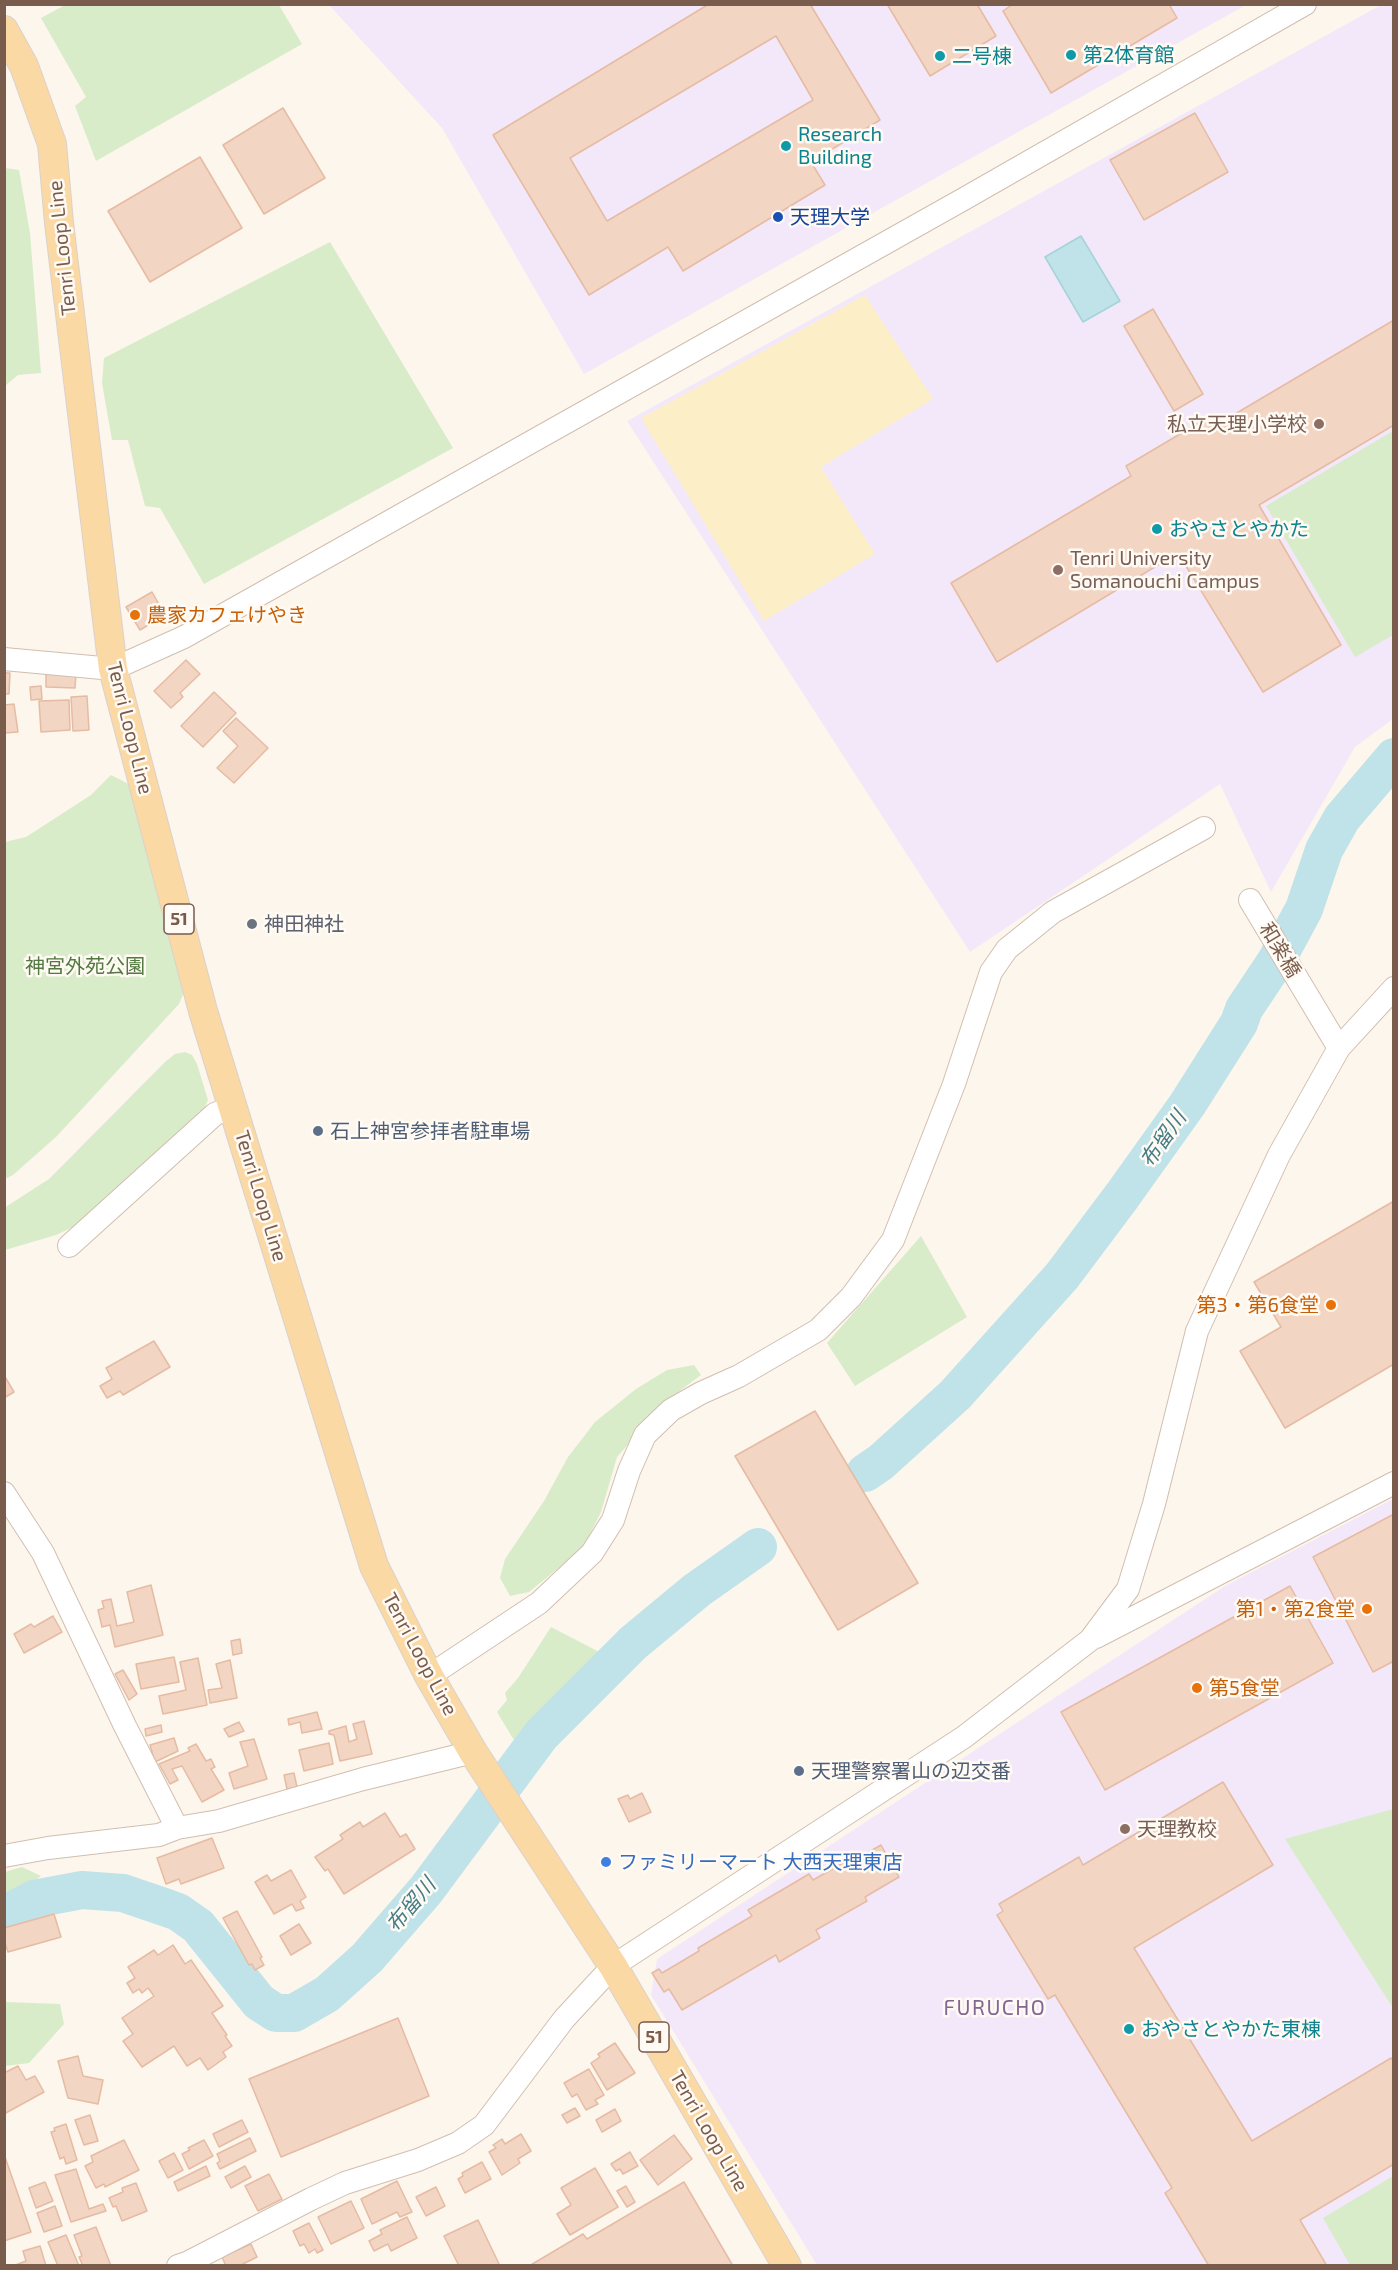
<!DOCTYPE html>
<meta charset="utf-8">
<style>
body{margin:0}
#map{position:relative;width:1398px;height:2270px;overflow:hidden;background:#fdf6ec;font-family:"Exo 2",sans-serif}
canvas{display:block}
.frame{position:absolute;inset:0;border:6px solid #7a5c4d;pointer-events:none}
</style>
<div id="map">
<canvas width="1398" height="2270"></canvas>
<div class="frame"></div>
</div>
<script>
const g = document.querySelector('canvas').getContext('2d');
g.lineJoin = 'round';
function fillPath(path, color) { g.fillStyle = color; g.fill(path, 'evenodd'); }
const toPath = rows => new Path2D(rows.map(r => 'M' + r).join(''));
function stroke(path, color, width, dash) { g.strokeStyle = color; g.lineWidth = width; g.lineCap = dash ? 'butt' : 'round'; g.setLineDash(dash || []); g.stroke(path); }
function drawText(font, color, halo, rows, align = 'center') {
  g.font = font + ' "Exo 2","Noto Sans JP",sans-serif'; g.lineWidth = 5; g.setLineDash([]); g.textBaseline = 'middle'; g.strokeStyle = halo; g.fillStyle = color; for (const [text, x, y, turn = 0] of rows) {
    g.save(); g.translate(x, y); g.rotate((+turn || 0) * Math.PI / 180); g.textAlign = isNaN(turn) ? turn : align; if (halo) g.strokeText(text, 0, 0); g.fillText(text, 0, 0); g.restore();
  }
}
fillPath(toPath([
 [329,5,1246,5,584,374,442,128],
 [1381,5,1393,5,1393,719,1355,747,1271,892,1220,784,970,952,627,421],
 [1393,1499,1393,2265,817,2265,651,1995,657,1959,1225,1586]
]), '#f3e8fa');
fillPath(toPath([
 [65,5,279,5,302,44,96,161,75,106,86,97,41,18],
 [5,168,19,170,30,233,41,373,18,375,5,386],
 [330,242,453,448,204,584,160,508,145,506,128,440,112,440,102,383,104,358],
 [1393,431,1393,635,1355,657,1266,506],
 [111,775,133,786,187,985,179,1004,57,1136,13,1175,5,1179,5,842,26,837,91,795],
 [185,1052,192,1055,197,1064,208,1100,203,1111,75,1226,56,1235,5,1250,4,1208,49,1179,165,1062,175,1054],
 [921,1236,967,1317,855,1386,827,1343],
 [694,1365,701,1375,666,1401,617,1457,601,1512,583,1548,529,1592,510,1596,500,1578,505,1559,544,1501,568,1457,595,1422,636,1389,667,1370],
 [551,1627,611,1658,520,1750,497,1712,507,1700,505,1693,518,1678],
 [1393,1809,1394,1809,1393,2008,1285,1839],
 [22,1867,41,1876,5,1902,5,1872],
 [5,2002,60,2004,64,2024,29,2063,5,2066],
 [1393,2176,1393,2265,1350,2265,1323,2218]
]), '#d8ecc9');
fillPath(toPath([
 [865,295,933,399,821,467,875,554,764,621,641,418]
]), '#fcefc7');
const water = toPath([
 [1081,236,1120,301,1083,322,1045,257,1081,236]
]);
fillPath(water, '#bfe3e8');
stroke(water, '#a5d3da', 1.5);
stroke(toPath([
 [865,1473,881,1462,955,1395,1062,1276,1122,1196,1187,1105,1239,1023,1244,1009,1276,961,1304,909,1324,850,1342,818,1394,757],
 [4,1915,34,1899,82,1890,123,1893,167,1908,178,1912,198,1926,259,2002,276,2013,294,2013,327,1994,367,1958,426,1890,541,1735,633,1643,697,1590,758,1547]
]), '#bfe3e8', 38);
const building = toPath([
 [709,4,810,4,880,120,811,162,825,185,683,271,668,247,589,295,493,135,709,4],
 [776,36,813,100,607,221,570,158,776,36],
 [887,4,977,4,996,36,930,76,887,4],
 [1013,4,1169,4,1177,18,1051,93,1003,11,1013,4],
 [283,108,325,178,264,214,223,145,283,108],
 [1195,113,1228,172,1144,220,1110,160,1195,113],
 [200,157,242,228,150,282,108,211,200,157],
 [1153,309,1203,394,1174,411,1124,326,1153,309],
 [1394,320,1394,425,1259,505,1341,645,1263,692,1178,553,997,662,951,583,1131,476,1126,466,1207,418,1213,427,1394,320],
 [152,592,165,615,140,630,126,607,152,592],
 [186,660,200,674,180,693,183,697,171,708,154,691,186,660],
 [46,672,76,673,75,688,46,687,46,672],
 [4,673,10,673,9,694,4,694,4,673],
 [41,686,42,699,31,700,30,687,41,686],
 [214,692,236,713,203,747,181,726,214,692],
 [87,696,89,730,73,731,71,697,87,696],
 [69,700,70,730,41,732,39,701,69,700],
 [14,704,18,732,4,733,4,705,14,704],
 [236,718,268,748,234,783,217,768,238,746,223,731,236,718],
 [1394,1201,1394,1364,1285,1428,1240,1351,1281,1327,1254,1282,1394,1201],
 [154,1341,170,1367,123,1395,120,1391,107,1398,100,1386,112,1379,106,1368,154,1341],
 [4,1375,14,1392,4,1398,4,1375],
 [815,1411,918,1583,838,1630,735,1456,815,1411],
 [1394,1514,1394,1661,1373,1672,1313,1557,1394,1514],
 [151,1585,163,1635,115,1647,110,1625,102,1627,98,1610,104,1608,102,1601,111,1599,117,1626,134,1622,127,1592,151,1585],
 [1290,1586,1333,1663,1105,1790,1061,1712,1290,1586],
 [53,1616,62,1632,24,1653,14,1634,31,1624,34,1627,53,1616],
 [240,1639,242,1653,233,1655,231,1641,240,1639],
 [174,1657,179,1682,141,1689,136,1664,174,1657],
 [198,1658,207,1705,163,1714,159,1696,186,1690,180,1662,198,1658],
 [230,1660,237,1698,210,1703,208,1690,222,1688,216,1664,230,1660],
 [123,1670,137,1694,129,1700,115,1674,123,1670],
 [317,1712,322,1729,302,1733,300,1722,289,1725,288,1719,317,1712],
 [364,1721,372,1754,340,1761,334,1735,329,1734,329,1731,346,1726,349,1742,357,1739,353,1724,364,1721],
 [239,1722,244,1731,229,1737,224,1729,239,1722],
 [161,1725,162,1732,146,1736,145,1729,161,1725],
 [174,1738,178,1751,155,1762,150,1745,174,1738],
 [254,1739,267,1779,234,1789,229,1773,248,1766,240,1742,254,1739],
 [329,1743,333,1764,304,1771,299,1750,329,1743],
 [196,1744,206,1761,211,1759,215,1767,211,1769,224,1790,202,1802,182,1766,172,1769,178,1780,170,1784,159,1764,190,1751,188,1748,196,1744],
 [294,1773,297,1787,287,1789,284,1775,294,1773],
 [1223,1782,1273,1865,1134,1948,1252,2141,1391,2058,1394,2062,1394,2164,1300,2220,1327,2266,1209,2266,1165,2193,1172,2188,1055,1995,1048,1999,997,1915,1003,1911,999,1904,1079,1857,1083,1865,1223,1782],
 [642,1793,651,1812,629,1822,618,1799,628,1795,630,1799,642,1793],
 [385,1813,400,1837,406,1834,415,1849,344,1894,328,1869,325,1871,315,1857,343,1839,340,1835,360,1822,363,1827,385,1813],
 [212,1838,224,1868,181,1884,179,1879,166,1884,157,1858,212,1838],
 [881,1845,899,1877,865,1897,867,1901,816,1930,820,1938,779,1962,776,1955,682,2010,669,1989,664,1992,652,1973,659,1969,662,1973,699,1951,698,1948,752,1916,748,1910,809,1874,813,1880,845,1862,846,1865,881,1845],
 [291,1870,306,1897,300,1901,304,1908,296,1911,292,1904,274,1914,255,1882,267,1875,271,1881,291,1870],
 [237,1911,262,1957,260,1958,264,1965,255,1970,252,1964,249,1965,223,1918,237,1911],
 [54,1914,61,1937,8,1952,4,1940,4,1928,54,1914],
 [299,1924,311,1943,291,1955,280,1936,299,1924],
 [173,1945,185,1964,191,1960,223,2006,212,2013,227,2035,225,2036,232,2046,223,2052,226,2057,208,2070,200,2058,187,2066,174,2046,142,2067,123,2041,133,2034,122,2018,154,1996,148,1988,142,1993,139,1989,133,1993,127,1983,135,1978,128,1967,154,1950,158,1955,173,1945],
 [398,2018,429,2096,281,2157,249,2079,398,2018],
 [615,2043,635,2073,607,2090,591,2063,600,2057,598,2054,615,2043],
 [78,2056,83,2076,103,2080,98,2104,68,2098,58,2061,78,2056],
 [18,2066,26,2080,35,2076,44,2092,4,2114,4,2073,18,2066],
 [589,2069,604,2095,595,2100,598,2104,586,2110,577,2094,572,2097,564,2083,589,2069],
 [575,2108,580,2116,567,2123,562,2115,575,2108],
 [615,2109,621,2121,602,2132,596,2120,615,2109],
 [90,2115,98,2141,84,2145,75,2120,90,2115],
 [242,2120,248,2132,219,2147,213,2134,242,2120],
 [66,2124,77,2160,66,2164,64,2157,60,2159,51,2132,55,2131,54,2128,66,2124],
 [521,2134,531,2151,518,2159,520,2163,502,2175,489,2152,496,2148,493,2145,502,2139,505,2144,521,2134],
 [674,2135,692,2159,658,2185,640,2160,674,2135],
 [250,2138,256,2151,220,2169,217,2163,220,2161,217,2154,250,2138],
 [124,2140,139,2170,105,2187,104,2184,96,2188,85,2166,93,2162,91,2156,124,2140],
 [204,2140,213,2156,189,2169,182,2154,190,2150,188,2148,204,2140],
 [630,2152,638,2166,623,2174,620,2169,616,2171,611,2164,630,2152],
 [174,2153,183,2170,168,2178,159,2161,174,2153],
 [4,2154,31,2232,4,2241,4,2154],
 [482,2162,491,2179,465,2193,458,2179,463,2176,462,2173,482,2162],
 [206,2166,210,2176,178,2191,174,2182,206,2166],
 [245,2166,251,2177,231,2188,225,2177,245,2166],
 [595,2168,618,2207,570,2235,557,2214,571,2205,561,2188,595,2168],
 [76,2169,89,2209,103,2204,106,2211,71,2222,55,2175,76,2169],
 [269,2174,282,2199,258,2211,245,2186,269,2174],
 [397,2181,412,2212,400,2217,397,2212,372,2224,361,2199,397,2181],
 [45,2182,53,2201,36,2208,29,2188,45,2182],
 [684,2182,733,2266,529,2266,583,2234,587,2239,684,2182],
 [136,2183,147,2211,122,2221,116,2206,113,2207,109,2198,123,2192,122,2188,136,2183],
 [626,2186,635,2202,627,2207,617,2191,626,2186],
 [436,2187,445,2206,426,2216,416,2197,436,2187],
 [351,2201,364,2228,331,2244,318,2217,351,2201],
 [55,2206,62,2226,44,2232,37,2213,55,2206],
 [407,2217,417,2238,391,2251,388,2244,374,2251,369,2241,382,2234,380,2230,407,2217],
 [478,2220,500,2266,459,2266,444,2236,478,2220],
 [309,2223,323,2250,317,2253,315,2249,309,2253,304,2244,300,2246,293,2231,309,2223],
 [96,2227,111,2266,83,2266,79,2257,82,2256,74,2235,96,2227],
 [66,2235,79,2266,58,2266,48,2242,66,2235],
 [251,2244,257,2257,239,2266,226,2266,222,2257,251,2244],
 [40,2246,46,2266,13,2266,26,2261,23,2251,40,2246]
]);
fillPath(building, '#f3d5c3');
stroke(building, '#e6bba3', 1.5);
const minor = toPath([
 [4,659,113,669,184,637,962,200,1305,4],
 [1250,900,1339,1048],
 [69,1246,215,1114,234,1106],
 [4,1493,43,1553,125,1726,177,1828],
 [1096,1637,1394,1483],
 [429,1676,539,1603,592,1553,613,1520,629,1471,645,1435,671,1410,701,1393,739,1376,818,1330,851,1297,893,1240,954,1084,991,972,1007,949,1053,912,1204,828],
 [4,1856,48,1848,159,1835,177,1828,219,1821,363,1779,473,1752],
 [178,2266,187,2263,311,2199,345,2183,418,2160,458,2143,484,2125,564,2019,613,1966,964,1737,1090,1640,1128,1589,1154,1504,1197,1331,1279,1155,1339,1048,1394,988]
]);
const major = toPath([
 [4,30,24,66,52,144,59,223,113,669,203,1011,374,1566,429,1676,473,1752,613,1966,787,2266]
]);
stroke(minor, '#d1beb0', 24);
stroke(major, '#dad1cd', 30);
stroke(minor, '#fff', 22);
stroke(major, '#fbd9a5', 28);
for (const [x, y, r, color] of [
 [1071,55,6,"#0f9aa8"],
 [940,56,6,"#0f9aa8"],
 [786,146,6,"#0f9aa8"],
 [778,217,6,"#1a4fb4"],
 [1319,424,6,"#8d6e63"],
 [1157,529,6,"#0f9aa8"],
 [1058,570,6,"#8d6e63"],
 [135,615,6,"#e8710a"],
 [252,924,6,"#6b7280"],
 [318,1131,6,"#5c6f8a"],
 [1331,1305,6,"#e8710a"],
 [1367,1609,6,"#e8710a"],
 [1197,1688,6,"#e8710a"],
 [799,1771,6,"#5c6f8a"],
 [1125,1829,6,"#8d6e63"],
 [606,1862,6,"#3f7fe0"],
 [1129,2029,6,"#0f9aa8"]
]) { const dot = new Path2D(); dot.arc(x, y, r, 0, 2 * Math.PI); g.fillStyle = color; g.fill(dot); stroke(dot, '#fffaf3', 2); }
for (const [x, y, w] of [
 [179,919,30],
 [654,2037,30]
]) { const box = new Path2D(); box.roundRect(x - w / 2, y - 15, w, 30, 4.5); g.fillStyle = '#fffaf3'; g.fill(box); stroke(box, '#7a5c4d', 1.5); }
drawText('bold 18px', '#7a5c4d', null, [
 ["51",179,919],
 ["51",654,2037]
]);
drawText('20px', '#0d838f', '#fffaf3', [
 ["第2体育館",1083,55],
 ["二号棟",952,56],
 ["Research",798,134],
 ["Building",798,157],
 ["おやさとやかた",1169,529],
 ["おやさとやかた東棟",1141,2029]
], 'left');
drawText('20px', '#164399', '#fffaf3', [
 ["天理大学",790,217]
], 'left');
drawText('20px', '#7a5c4d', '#fffaf3', [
 ["Tenri Loop Line",62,248,-96],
 ["Tenri Loop Line",130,728,76],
 ["和楽橋",1280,950,59],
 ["Tenri Loop Line",261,1196,73],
 ["Tenri Loop Line",420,1654,62],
 ["Tenri Loop Line",709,2131,60]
]);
drawText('20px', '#785e54', '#fffaf3', [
 ["私立天理小学校",1307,424,"right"],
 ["Tenri University",1070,558],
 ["Somanouchi Campus",1070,581],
 ["天理教校",1137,1829]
], 'left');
drawText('20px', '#c56008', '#fffaf3', [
 ["農家カフェけやき",147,615],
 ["第3・第6食堂",1319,1305,"right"],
 ["第1・第2食堂",1355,1609,"right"],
 ["第5食堂",1209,1688]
], 'left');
drawText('20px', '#5b616d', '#fffaf3', [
 ["神田神社",264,924]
], 'left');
drawText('20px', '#537a41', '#fffaf3', [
 ["神宮外苑公園",85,966]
]);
drawText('20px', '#4e5e75', '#fffaf3', [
 ["石上神宮参拝者駐車場",330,1131],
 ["天理警察署山の辺交番",811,1771]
], 'left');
drawText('20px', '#366cbe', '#fffaf3', [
 ["ファミリーマート 大西天理東店",618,1862]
], 'left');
drawText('italic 21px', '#437c86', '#fffaf3', [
 ["布留川",1163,1139,-55],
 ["布留川",411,1905,-50]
]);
g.letterSpacing = '1.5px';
drawText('21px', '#846695', '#fffaf3', [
 ["FURUCHO",995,2008]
]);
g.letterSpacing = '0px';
</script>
